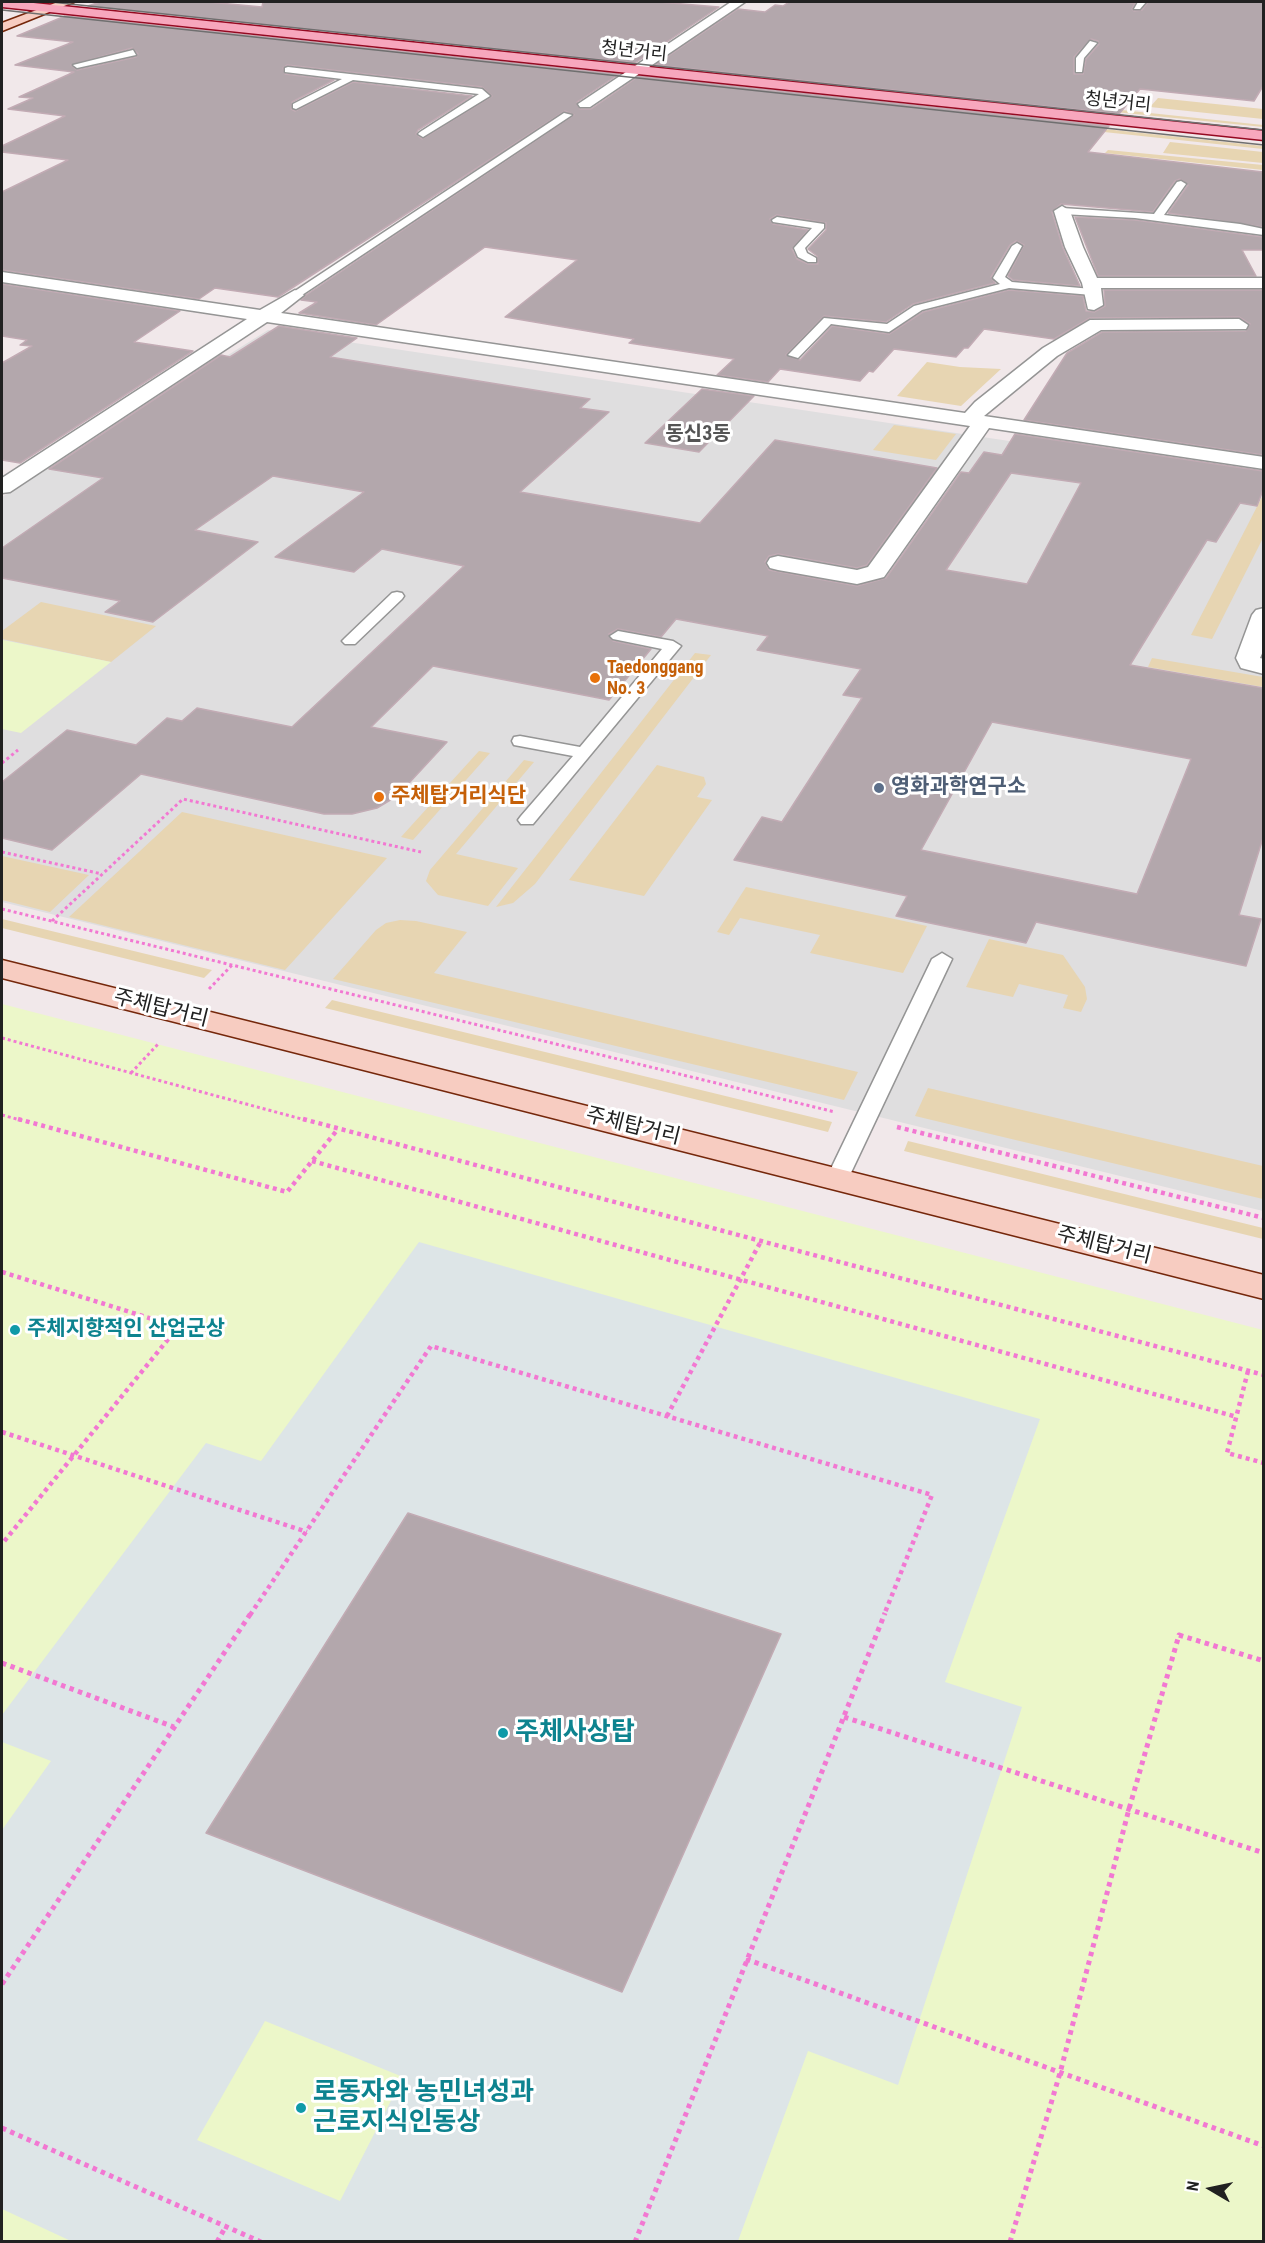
<!DOCTYPE html>
<meta charset="utf-8">
<style>
body{margin:0}
#map{position:relative;width:1265px;height:2243px;overflow:hidden;background:#f1e8ea;font-family:"Roboto Condensed",sans-serif}
canvas{display:block}
.frame{position:absolute;inset:0;border:3px solid #212121;pointer-events:none}
.north{position:absolute;left:1181px;top:2159px;width:60px;height:60px;-webkit-text-stroke:4px #fff;paint-order:stroke;rotate:279deg;font-size:16px;font-weight:700;line-height:24px;text-align:center;color:#212121}
.north::after{content:'';display:block;margin:auto;width:21px;height:27px;background:#212121;clip-path:polygon(50% 0,100% 100%,50% 72%,0 100%)}
</style>
<div id="map">
<canvas width="1265" height="2243"></canvas>
<div class="frame"></div>
<div class="north">N</div>
</div>
<script>
const g = document.querySelector('canvas').getContext('2d');
g.lineJoin = 'round';
function fillPath(path, color) { g.fillStyle = color; g.fill(path, 'evenodd'); }
const toPath = rows => new Path2D(rows.map(r => 'M' + r).join(''));
function stroke(path, color, width, dash) { g.strokeStyle = color; g.lineWidth = width; g.lineCap = dash ? 'butt' : 'round'; g.setLineDash(dash || []); g.stroke(path); }
function drawText(font, color, halo, rows, align = 'center') {
  g.font = font + ' "Roboto Condensed","Noto Sans KR",sans-serif'; g.lineWidth = 6; g.setLineDash([]); g.textBaseline = 'middle'; g.strokeStyle = halo; g.fillStyle = color; for (const [text, x, y, turn = 0] of rows) {
    g.save(); g.translate(x, y); g.rotate((+turn || 0) * Math.PI / 180); g.textAlign = isNaN(turn) ? turn : align; if (halo) g.strokeText(text, 0, 0); g.fillText(text, 0, 0); g.restore();
  }
}
fillPath(toPath([
 [268,330,1263,479,1263,1211,2,902,2,497]
]), '#dfdedf');
fillPath(toPath([
 [658,81,1263,146,1263,149,655,84],
 [1158,98,1263,109,1263,119,1150,107],
 [1018,99,1263,125,1263,127,1016,102],
 [1170,142,1263,152,1263,163,1163,153],
 [1108,150,1263,165,1263,170,1105,153],
 [927,362,960,367,1001,369,961,406,897,396],
 [894,425,956,434,936,460,873,450],
 [1224,471,1263,477,1263,538,1212,639,1191,635,1263,495,1216,488],
 [41,602,156,626,111,662,2,639,2,631],
 [695,653,711,655,535,884,513,903,496,907],
 [1152,658,1263,677,1263,687,1148,667],
 [479,751,490,753,413,840,401,837],
 [524,760,534,762,456,854,518,868,488,906,438,895,426,881,430,870],
 [657,765,704,777,706,784,697,797,712,800,644,896,569,880],
 [182,812,387,858,285,970,69,917],
 [2,856,89,875,50,912,2,900],
 [746,887,927,926,903,973,810,953,820,935,740,918,729,935,717,932],
 [2,919,212,970,204,978,2,928],
 [400,920,416,921,467,932,434,973,858,1072,844,1100,333,979,376,930,386,923],
 [989,939,1063,955,1085,987,1087,999,1081,1012,1063,1008,1068,995,1019,984,1013,997,966,987],
 [332,1000,832,1122,828,1132,325,1008],
 [928,1088,1263,1166,1263,1199,915,1116],
 [908,1141,1263,1228,1263,1239,904,1151]
]), '#e7d5b2');
fillPath(toPath([
 [3,640,111,662,21,733,2,729],
 [2,1004,1263,1330,1263,2241,2,2241]
]), '#ecf7c9');
fillPath(toPath([
 [419,1242,1040,1419,945,1682,1022,1707,898,2085,808,2051,738,2241,73,2242,2,2209,2,1830,51,1761,2,1742,2,1715,206,1443,261,1461],
 [408,1513,780,1633,622,1992,206,1833],
 [265,2021,403,2077,340,2201,197,2140]
]), '#dde5e7');
const building = toPath([
 [100,2,208,2,262,7,263,2,659,2,719,7,635,63,88,6,100,2],
 [789,2,1122,2,1135,3,1132,9,1134,11,1142,10,1148,2,1263,2,1263,86,1254,101,1140,89,1119,114,655,65,738,9,765,12,775,5,783,6,789,2],
 [1091,39,1098,41,1099,44,1086,59,1083,74,1074,74,1074,57,1091,39],
 [65,16,619,74,577,102,580,109,591,109,639,76,1109,126,1088,152,1263,172,1263,227,1168,213,1188,185,1180,179,1175,181,1153,212,1061,204,1052,212,1063,248,1080,286,1013,280,1008,276,1024,245,1016,241,1010,245,991,277,995,283,913,304,886,322,824,316,786,355,800,360,832,326,889,334,923,312,1009,290,1083,296,1086,311,1094,312,1105,306,1104,290,1263,290,1263,455,1024,420,1067,353,1102,332,1246,331,1250,324,1239,317,1090,318,1054,339,984,329,968,348,964,348,956,357,894,349,873,372,869,371,860,381,780,369,768,382,717,375,734,359,629,343,634,339,505,317,577,260,485,247,376,325,299,313,317,302,301,300,306,295,574,115,565,111,278,297,215,288,199,299,2,270,2,192,68,160,2,152,2,146,65,116,8,109,33,98,19,97,74,72,15,65,73,42,17,36,65,16],
 [132,48,138,54,136,57,77,70,71,65,132,48],
 [287,65,482,87,492,96,422,139,416,134,418,130,472,96,353,82,295,111,291,109,292,102,334,80,285,74,283,68,287,65],
 [777,215,826,223,826,230,808,249,817,256,818,264,808,264,797,259,792,249,808,230,773,224,770,219,777,215],
 [1075,217,1135,220,1263,237,1263,250,1242,250,1256,276,1098,276,1075,217],
 [2,284,180,311,134,342,193,351,20,463,2,460,2,363,32,346,20,345,27,340,2,336,2,284],
 [279,326,357,338,330,357,590,399,580,408,609,412,520,492,700,523,775,440,937,468,867,565,857,568,778,554,769,556,765,562,769,570,857,586,886,578,961,472,969,473,984,452,1002,455,1015,434,1263,471,1263,490,1257,506,1240,503,1216,542,1207,540,1130,665,1263,688,1263,838,1239,915,1261,919,1246,966,1036,922,1026,943,896,916,907,896,734,860,762,817,782,822,862,698,843,695,861,669,757,650,768,636,676,619,661,637,618,629,609,634,613,641,651,649,609,700,433,666,371,727,447,742,397,796,377,808,352,814,324,814,141,774,52,850,2,838,2,782,67,730,136,745,167,718,182,721,197,708,292,727,464,566,382,549,354,572,275,557,364,492,273,476,195,530,258,542,153,622,105,612,120,601,2,578,2,548,103,478,49,469,221,355,230,357,279,326],
 [1011,473,1081,483,1027,584,946,570,1011,473],
 [992,722,1191,759,1137,894,921,850,992,722],
 [702,389,754,396,699,452,645,443,702,389],
 [408,1513,781,1634,622,1992,206,1833,408,1513]
]);
fillPath(building, '#b3a7ac');
stroke(building, '#c2abb4', 1.5);
const lane = toPath([
 [1138,2,1146,2,1140,9,1134,9,1138,2],
 [1090,41,1097,43,1084,58,1082,72,1076,72,1076,58,1090,41],
 [133,50,136,55,77,68,73,65,133,50],
 [288,67,482,89,490,96,423,137,418,134,420,132,479,94,353,80,296,109,293,108,293,104,342,79,285,72,285,68,288,67],
 [564,113,572,115,299,297,289,295,564,113],
 [1181,181,1186,184,1164,215,1240,224,1264,229,1264,235,1135,218,1062,214,1057,211,1062,208,1154,214,1177,182,1181,181],
 [777,217,824,224,824,228,805,248,807,253,816,258,816,262,808,262,798,257,794,248,812,228,773,222,772,220,777,217],
 [1017,243,1022,246,1005,277,1012,282,1092,289,1098,292,1092,295,1009,288,922,310,889,332,831,324,798,358,788,355,824,318,887,324,914,306,1000,284,993,278,1012,246,1017,243],
 [397,592,402,593,404,596,402,599,355,644,345,644,342,641,345,638,392,593,397,592],
 [618,631,673,641,681,646,533,824,521,824,518,820,521,816,573,756,514,745,512,741,514,737,520,736,580,747,662,649,613,639,610,636,618,631],
 [942,953,952,959,848,1179,845,1184,829,1184,826,1179,932,959,942,953]
]);
const street = toPath([
 [731,2,745,2,590,107,580,107,578,104,731,2],
 [1062,206,1070,211,1083,247,1097,278,1264,278,1264,288,1101,288,1103,305,1094,310,1088,309,1082,283,1065,247,1054,211,1062,206],
 [2,272,260,310,295,290,304,295,281,313,965,413,975,402,1043,348,1090,320,1239,319,1248,325,1246,329,1101,330,1057,356,984,416,1264,457,1264,469,989,428,884,577,857,584,778,570,770,568,767,563,770,558,778,556,857,570,868,567,970,426,267,322,10,492,2,493,2,478,247,319,2,282,2,272],
 [1264,608,1264,649,1260,658,1264,659,1264,674,1241,668,1236,658,1252,615,1256,610,1264,608]
]);
const secondary = toPath([
 [58,2,74,2,2,31,2,23,58,2],
 [2,960,1264,1275,1264,1299,2,978,2,960]
]);
const primary = toPath([
 [2,2,24,2,1264,131,1264,140,2,7,2,2]
]);
stroke(lane, '#959595', 3);
stroke(street, '#959595', 3);
stroke(secondary, '#75270b', 3);
stroke(primary, '#950921', 3);
stroke(toPath([
 [2,763,18,750],
 [2,852,102,874],
 [2,909,835,1112],
 [52,921,183,799,421,852],
 [209,989,232,965],
 [2,1038,309,1121],
 [131,1073,159,1043],
 [2,1115,24,1121]
]), '#f278d2', 3, [3, 3]);
stroke(toPath([
 [18,1119,287,1192,338,1129],
 [303,1119,1264,1375],
 [897,1127,1264,1218],
 [312,1161,1237,1417],
 [2,1272,178,1327,2,1544],
 [1248,1371,1227,1453,1264,1463],
 [667,1416,760,1243],
 [2,1432,307,1532],
 [250,1615,431,1346,932,1495,884,1615]
]), '#f278d2', 4.5, [4, 4]);
stroke(toPath([
 [2,1663,174,1727],
 [844,1717,1264,1853],
 [746,1959,1264,2146],
 [2,1984,251,1613],
 [2,2128,261,2242],
 [217,2242,226,2226],
 [635,2242,885,1613],
 [1010,2242,1060,2073,1129,1809,1179,1635,1264,1661]
]), '#f278d2', 5, [4.5, 4.5]);
fillPath(lane, '#fff');
fillPath(street, '#fff');
fillPath(secondary, '#f7ccc1');
fillPath(primary, '#f7a7bd');
stroke(toPath([
 [51,2,1264,130],
 [2,10,1264,145]
]), '#6f6f6f', 1.5);
for (const [x, y, r, color] of [
 [595,678,6,"#e8710a"],
 [879,788,6,"#5c6f8a"],
 [379,797,6,"#e8710a"],
 [15,1330,6,"#0f9aa8"],
 [503,1733,6,"#0f9aa8"],
 [301,2108,6,"#0f9aa8"]
]) { const dot = new Path2D(); dot.arc(x, y, r, 0, 2 * Math.PI); g.fillStyle = color; g.fill(dot); stroke(dot, '#fff', 2); }
drawText('18px', '#212121', '#fff', [
 ["청년거리",634,52,6],
 ["청년거리",1118,103,6]
]);
drawText('bold 18px', '#c56008', '#fff', [
 ["Taedonggang",607,668],
 ["No. 3",607,689]
], 'left');
drawText('bold 20px', '#545454', '#fff', [
 ["동신3동",698,435]
]);
drawText('bold 21px', '#4e5e75', '#fff', [
 ["영화과학연구소",891,788]
], 'left');
drawText('bold 21px', '#c56008', '#fff', [
 ["주체탑거리식단",391,797]
], 'left');
drawText('21px', '#212121', '#fff', [
 ["주체탑거리",161,1009,14],
 ["주체탑거리",633,1127,14],
 ["주체탑거리",1104,1246,14]
]);
drawText('bold 21px', '#0d838f', '#fff', [
 ["주체지향적인 산업군상",27,1330]
], 'left');
drawText('bold 26px', '#0d838f', '#fff', [
 ["주체사상탑",515,1733],
 ["로동자와 농민녀성과",313,2093],
 ["근로지식인동상",313,2123]
], 'left');
</script>
